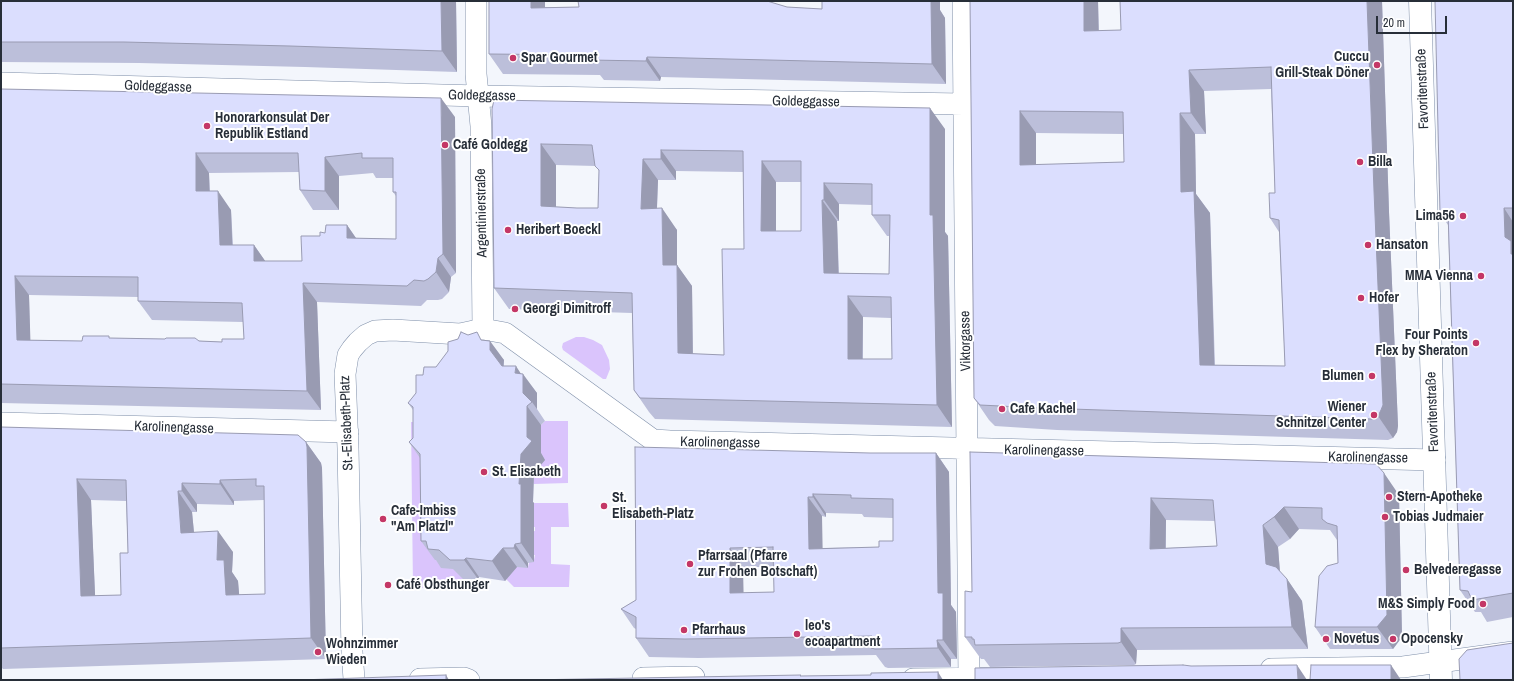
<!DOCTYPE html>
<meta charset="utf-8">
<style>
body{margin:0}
#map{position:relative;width:1514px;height:681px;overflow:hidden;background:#f3f6fc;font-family:"Archivo Narrow",sans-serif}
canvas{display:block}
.frame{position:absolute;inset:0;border:2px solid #272e38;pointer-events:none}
.scale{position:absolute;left:1376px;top:16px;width:71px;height:18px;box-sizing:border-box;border:2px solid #272e38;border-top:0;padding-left:5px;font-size:12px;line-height:14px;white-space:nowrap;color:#272e38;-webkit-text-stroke:3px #fff;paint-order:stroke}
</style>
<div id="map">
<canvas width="1514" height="681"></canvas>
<div class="frame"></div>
<div class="scale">20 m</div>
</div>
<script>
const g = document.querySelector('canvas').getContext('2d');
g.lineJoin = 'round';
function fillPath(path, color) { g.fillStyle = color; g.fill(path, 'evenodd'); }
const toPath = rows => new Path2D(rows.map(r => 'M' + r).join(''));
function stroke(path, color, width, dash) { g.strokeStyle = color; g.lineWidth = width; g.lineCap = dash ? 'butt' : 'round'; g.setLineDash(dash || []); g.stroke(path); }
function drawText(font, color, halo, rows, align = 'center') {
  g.font = font + ' "Archivo Narrow",sans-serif'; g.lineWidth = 4; g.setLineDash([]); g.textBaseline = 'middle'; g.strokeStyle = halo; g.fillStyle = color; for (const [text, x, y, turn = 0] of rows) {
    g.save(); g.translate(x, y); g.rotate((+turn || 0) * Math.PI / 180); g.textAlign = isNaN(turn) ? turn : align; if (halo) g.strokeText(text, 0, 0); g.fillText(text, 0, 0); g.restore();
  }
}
fillPath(toPath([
 [576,337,584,337,593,340,602,345,609,360,610,369,606,379,603,379,563,350,562,347,563,343],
 [545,421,568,421,568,483,534,484,529,479,541,456,541,425],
 [411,422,421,422,440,561,469,574,455,588,413,588],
 [534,503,568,503,569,527,551,527,551,564,570,565,569,587,514,587,500,573,504,563,528,567,530,559,534,560,535,555,530,555,529,532,535,531,535,527,529,527]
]), '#dac4fc');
const minor = toPath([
 [476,1,476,74,481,126,483,329],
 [963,1,969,680],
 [1,83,479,96,963,104],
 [1,423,348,432],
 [1271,669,1403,667,1513,652],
 [643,678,694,677],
 [354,679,352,652,348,448,345,374,348,355,352,349,358,342,366,335,375,331,393,330,460,334,483,329,505,333,653,440,670,441,1435,460],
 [420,679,464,678,469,680],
 [913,679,1004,678]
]);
const secondary = toPath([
 [1420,1,1441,680]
]);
stroke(minor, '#7f8fa9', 22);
stroke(secondary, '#7f8fa9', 23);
stroke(minor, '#fff', 21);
stroke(secondary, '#fff', 22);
fillPath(toPath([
 [1,1,456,1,457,72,305,67,139,63,1,62],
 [970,1,1098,1,1099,31,1121,30,1120,1,1382,1,1389,212,1398,426,1397,432,1393,438,1388,440,1057,430,995,426,989,420,974,398],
 [1271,89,1275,193,1270,218,1279,232,1285,366,1215,365,1210,213,1196,194,1195,134,1206,134,1204,91],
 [1036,133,1124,134,1124,162,1036,165],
 [1513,1,1513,617,1487,622,1481,612,1475,612,1460,590,1448,225,1440,213],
 [545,7,787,7,822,9,940,10,945,18,946,84,661,77,660,81,604,80,600,75,503,74,489,54],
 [1,89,455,117,456,273,451,277,449,292,442,299,438,300,427,300,421,306,317,302,321,410,1,403],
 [299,172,300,190,313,210,339,210,339,176,373,173,376,178,393,178,393,192,396,196,396,239,356,238,347,225,325,233,320,236,302,261,265,261,254,245,233,245,231,210,210,191,209,173],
 [29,295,138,297,138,301,152,320,243,322,244,339,222,342,165,339,110,338,82,341,30,340],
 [492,109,945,129,945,232,948,236,952,427,655,419,649,412,634,390,632,313,509,309,494,288],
 [556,165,596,166,599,171,598,208,577,208,556,207],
 [676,171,743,172,744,249,724,355,693,354,692,286,677,265,677,230,657,209,658,180,676,180],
 [776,182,801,182,801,231,776,231],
 [839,204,872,205,872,215,887,236,889,236,889,274,839,273,837,221,839,221],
 [863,317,891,318,892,359,863,359],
 [468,335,483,340,504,360,504,366,521,374,537,393,537,409,545,421,541,425,541,453,545,460,534,473,533,502,534,503,534,562,528,563,528,568,517,567,505,581,479,577,478,579,463,579,453,569,441,568,436,560,435,560,421,541,420,458,409,442,413,438,413,410,408,403,416,393,423,375,436,367],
 [1,427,306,442,321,463,322,468,326,659,3,669,1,667],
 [91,500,126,501,128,553,121,595,95,596],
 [264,500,265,594,239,595,238,581,232,572,233,552,194,532,192,512,197,512,197,504,234,505,234,501],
 [970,452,1399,495,1402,637,1393,649,1330,649,1315,627,1338,563,1337,540,1330,530,1299,529,1290,539,1278,547,1280,572,1287,579,1302,601,1308,649,1137,650,1136,664,1134,665,990,667,984,659,981,659,965,637,972,592],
 [1166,520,1215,521,1217,546,1166,548],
 [870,453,936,453,949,472,951,605,956,612,957,659,951,659,951,667,888,668,885,667,876,655,698,658,649,657,636,638,636,629,634,628,621,609,636,600],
 [826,513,862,514,864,517,893,518,893,541,879,547,822,548,822,516,826,517],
 [743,567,774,567,774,592,743,593]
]), '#bcbfda');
fillPath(toPath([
 [441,1,456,1,457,72,442,51],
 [531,1,545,1,545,28,531,8],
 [929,1,940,1,940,10,945,18,946,84,932,64],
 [1084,1,1098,1,1099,53,1084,31],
 [1367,1,1382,1,1389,212,1398,426,1397,432,1393,438,1378,416,1374,191],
 [647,57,661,77,660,81,646,61],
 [1189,70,1204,91,1206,134,1191,113],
 [441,98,455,117,456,273,443,254],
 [930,108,945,129,945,232,948,236,952,427,937,405,930,215],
 [1020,111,1036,133,1036,187,1020,165],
 [1180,113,1195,134,1196,194,1210,213,1215,387,1200,365,1181,192],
 [541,144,556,165,556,227,541,206],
 [661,150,676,171,676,180,661,159],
 [196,153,209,173,210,211,196,191],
 [325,157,339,176,339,210,325,191],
 [643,159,658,180,656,230,641,209],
 [762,161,776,182,776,253,761,231],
 [824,183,839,204,839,221,824,200],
 [218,191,231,210,233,264,220,245],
 [822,200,837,221,839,294,824,273],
 [662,208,677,230,677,287,663,265],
 [1504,208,1513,222,1513,257,1511,254,1505,237],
 [347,225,360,244,347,238],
 [254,245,268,265,254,261],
 [438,258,451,277,449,292,436,272],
 [677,265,692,286,693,374,678,353],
 [15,276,29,295,31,359,17,340],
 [303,283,317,302,321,410,307,391],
 [848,296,863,317,862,380,848,359],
 [490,341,504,360,503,369,490,350],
 [516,366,523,377,523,374,537,393,537,409,532,402,523,393,515,373],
 [527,406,541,425,541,453,545,460,534,473,533,502,534,503,534,562,521,543,519,484,521,454,527,437],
 [306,442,321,463,322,468,326,659,311,638],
 [936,453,949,472,951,605,956,612,957,659,943,640,938,593],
 [1384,473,1399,495,1402,637,1393,649,1377,627],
 [77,479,91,500,96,617,81,596],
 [220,480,234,501,234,505,220,484],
 [182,483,197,504,197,512,182,491],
 [178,491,192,512,196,554,181,533],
 [813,494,826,513,826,517,813,497],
 [808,497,822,516,823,568,809,549],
 [1151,498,1166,520,1165,571,1150,549],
 [1284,507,1299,529,1290,539,1274,517],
 [1263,525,1278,547,1281,586,1266,564],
 [218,531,233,552,232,572,238,581,241,616,226,595,217,560],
 [515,544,528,563,528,568,514,548],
 [503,548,517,567,505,581,492,561],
 [730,548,743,567,744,612,730,593],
 [466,558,479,577,478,579,464,560],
 [1287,579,1302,601,1308,649,1292,627],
 [1121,628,1137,650,1136,664,1121,642],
 [937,640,951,659,951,667,938,648],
 [1297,665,1307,680,1298,680],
 [1391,665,1401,680,1391,680],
 [938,672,943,680,938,680],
 [446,675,449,680,446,680]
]), '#999bb2');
const building = toPath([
 [1,1,441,1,442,51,290,46,124,42,1,42,1,1],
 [489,1,531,1,531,8,579,7,578,1,767,1,787,7,822,9,822,1,931,1,932,64,647,57,646,61,590,60,590,55,489,54,489,1],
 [970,1,1084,1,1084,31,1121,30,1120,1,1367,1,1374,191,1383,405,1381,410,1378,416,1372,419,1041,408,980,405,974,398,970,1],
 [1271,67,1275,193,1269,193,1270,218,1279,220,1285,366,1200,365,1194,191,1181,192,1180,113,1191,113,1189,70,1271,67],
 [1020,111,1123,112,1124,162,1020,165,1020,111],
 [1435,1,1513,1,1513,208,1504,208,1505,237,1511,241,1511,254,1513,254,1513,593,1472,600,1468,591,1460,590,1448,212,1440,213,1435,1],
 [1,89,441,98,443,254,438,258,436,272,428,279,424,281,414,280,407,286,303,283,307,391,1,384,1,89],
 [196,153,298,153,300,190,325,191,325,157,362,153,362,158,393,158,393,192,396,192,396,239,347,238,347,225,326,225,325,233,320,232,320,236,301,236,302,261,254,261,254,245,220,245,218,191,196,191,196,153],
 [15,276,138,277,138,301,242,303,244,339,222,339,222,342,199,341,195,338,166,338,165,339,109,338,109,336,83,336,82,341,17,340,15,276],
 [494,100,930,108,930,215,933,215,937,405,640,398,634,390,632,293,494,288,492,109,494,100],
 [541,144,592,145,595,166,599,170,598,208,577,208,541,206,541,144],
 [661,150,743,151,744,249,722,249,724,355,678,353,677,265,663,265,662,208,641,209,643,159,661,159,661,150],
 [762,161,801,161,801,231,761,231,762,161],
 [824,183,872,184,872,215,890,215,889,274,824,273,822,200,824,200,824,183],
 [848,296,891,297,892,359,848,359,848,296],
 [461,332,468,335,477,332,481,340,490,341,490,350,502,366,516,366,515,373,523,374,523,393,532,402,527,406,527,437,532,441,521,454,519,484,521,484,521,543,515,544,514,548,503,548,492,561,466,558,464,560,450,560,439,550,428,549,426,541,421,541,420,454,409,442,413,438,413,407,408,403,416,393,416,375,423,375,424,367,436,367,448,351,448,342,458,339,461,332],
 [1,427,298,435,306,442,307,447,311,638,1,648,1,427],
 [77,479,126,480,128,553,120,553,121,595,81,596,77,479],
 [256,479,256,486,264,486,265,594,226,595,224,560,217,560,218,531,181,533,178,491,182,491,182,483,220,484,220,480,256,479],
 [635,447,870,453,936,453,938,593,943,593,943,640,937,640,938,648,875,649,871,648,872,636,685,639,636,638,636,617,621,609,636,600,635,447],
 [813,494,851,495,851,498,893,499,893,541,879,541,879,547,809,549,808,497,813,497,813,494],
 [773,547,774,592,730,593,730,548,773,547],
 [970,452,1376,464,1384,473,1387,615,1377,627,1315,627,1319,576,1327,566,1338,563,1337,526,1327,523,1322,519,1322,508,1284,507,1274,517,1263,525,1266,564,1276,567,1287,579,1292,627,1121,628,1121,642,1118,643,975,645,974,639,972,639,972,637,965,637,965,591,972,592,970,452],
 [1151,498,1213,500,1217,546,1150,549,1151,498],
 [1513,643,1513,680,1460,680,1459,659,1467,650,1513,643],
 [1183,665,1191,666,1297,665,1298,680,975,680,975,668,1183,665],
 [1311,665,1391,665,1391,680,1310,680,1311,665],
 [938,672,938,680,527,680,801,675,800,676,871,675,871,673,938,672],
 [446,675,446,680,299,680,446,675]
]);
fillPath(building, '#dbdefe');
stroke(building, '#999bb2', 1);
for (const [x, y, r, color] of [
 [513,58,4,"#c43766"],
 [1377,65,4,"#c43766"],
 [207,126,4,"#c43766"],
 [445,145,4,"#c43766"],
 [1360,162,4,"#c43766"],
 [1463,216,4,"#c43766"],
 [508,230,4,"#c43766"],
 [1368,245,4,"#c43766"],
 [1481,276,4,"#c43766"],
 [1361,298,4,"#c43766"],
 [515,309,4,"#c43766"],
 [1476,343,4,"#c43766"],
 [1372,376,4,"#c43766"],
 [1002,409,4,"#c43766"],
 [1374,415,4,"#c43766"],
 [484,472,4,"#c43766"],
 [1389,497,4,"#c43766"],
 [604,506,4,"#c43766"],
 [1385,517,4,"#c43766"],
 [383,519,4,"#c43766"],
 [690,564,4,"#c43766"],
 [1406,570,4,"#c43766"],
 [388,585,4,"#c43766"],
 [1483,604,4,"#c43766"],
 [684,630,4,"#c43766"],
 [797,634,4,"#c43766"],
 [1326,639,4,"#c43766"],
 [1393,639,4,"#c43766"],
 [318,652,4,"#c43766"]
]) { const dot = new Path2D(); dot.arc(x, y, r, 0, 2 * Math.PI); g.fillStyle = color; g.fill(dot); stroke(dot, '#fff', 1.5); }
drawText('bold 14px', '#272e38', '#fff', [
 ["Cuccu",1369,57,"right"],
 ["Grill-Steak Döner",1369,73,"right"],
 ["Spar Gourmet",521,58],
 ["Honorarkonsulat Der",215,118],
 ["Republik Estland",215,134],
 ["Café Goldegg",453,145],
 ["Billa",1368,162],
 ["Lima56",1455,216,"right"],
 ["Heribert Boeckl",516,230],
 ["Hansaton",1376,245],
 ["MMA Vienna",1473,276,"right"],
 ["Hofer",1369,298],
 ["Georgi Dimitroff",523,309],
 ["Four Points",1468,335,"right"],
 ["Flex by Sheraton",1468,351,"right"],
 ["Blumen",1364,376,"right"],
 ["Wiener",1366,407,"right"],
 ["Schnitzel Center",1366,423,"right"],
 ["Cafe Kachel",1010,409],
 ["St. Elisabeth",492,472],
 ["Stern-Apotheke",1397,497],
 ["St.",612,498],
 ["Elisabeth-Platz",612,514],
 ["Cafe-Imbiss",391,511],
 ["\"Am Platzl\"",391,527],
 ["Tobias Judmaier",1393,517],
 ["Pfarrsaal (Pfarre",698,556],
 ["zur Frohen Botschaft)",698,572],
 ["Belvederegasse",1414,570],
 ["Café Obsthunger",396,585],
 ["M&S Simply Food",1475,604,"right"],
 ["leo's",805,626],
 ["ecoapartment",805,642],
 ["Pfarrhaus",692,630],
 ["Novetus",1334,639],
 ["Opocensky",1401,639],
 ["Wohnzimmer",326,644],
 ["Wieden",326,660]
], 'left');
drawText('14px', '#272e38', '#fff', [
 ["Goldeggasse",158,87,2],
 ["Favoritenstraße",1423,89,-92],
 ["Goldeggasse",482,96,1],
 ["Goldeggasse",806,102,1],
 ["Argentinierstraße",482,213,-91],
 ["Viktorgasse",966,341,-91],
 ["Favoritenstraße",1433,412,-92],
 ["St.-Elisabeth-Platz",347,423,-92],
 ["Karolinengasse",174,428,2],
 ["Karolinengasse",720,443,1],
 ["Karolinengasse",1044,451,1],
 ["Karolinengasse",1368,458,1]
]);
</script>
